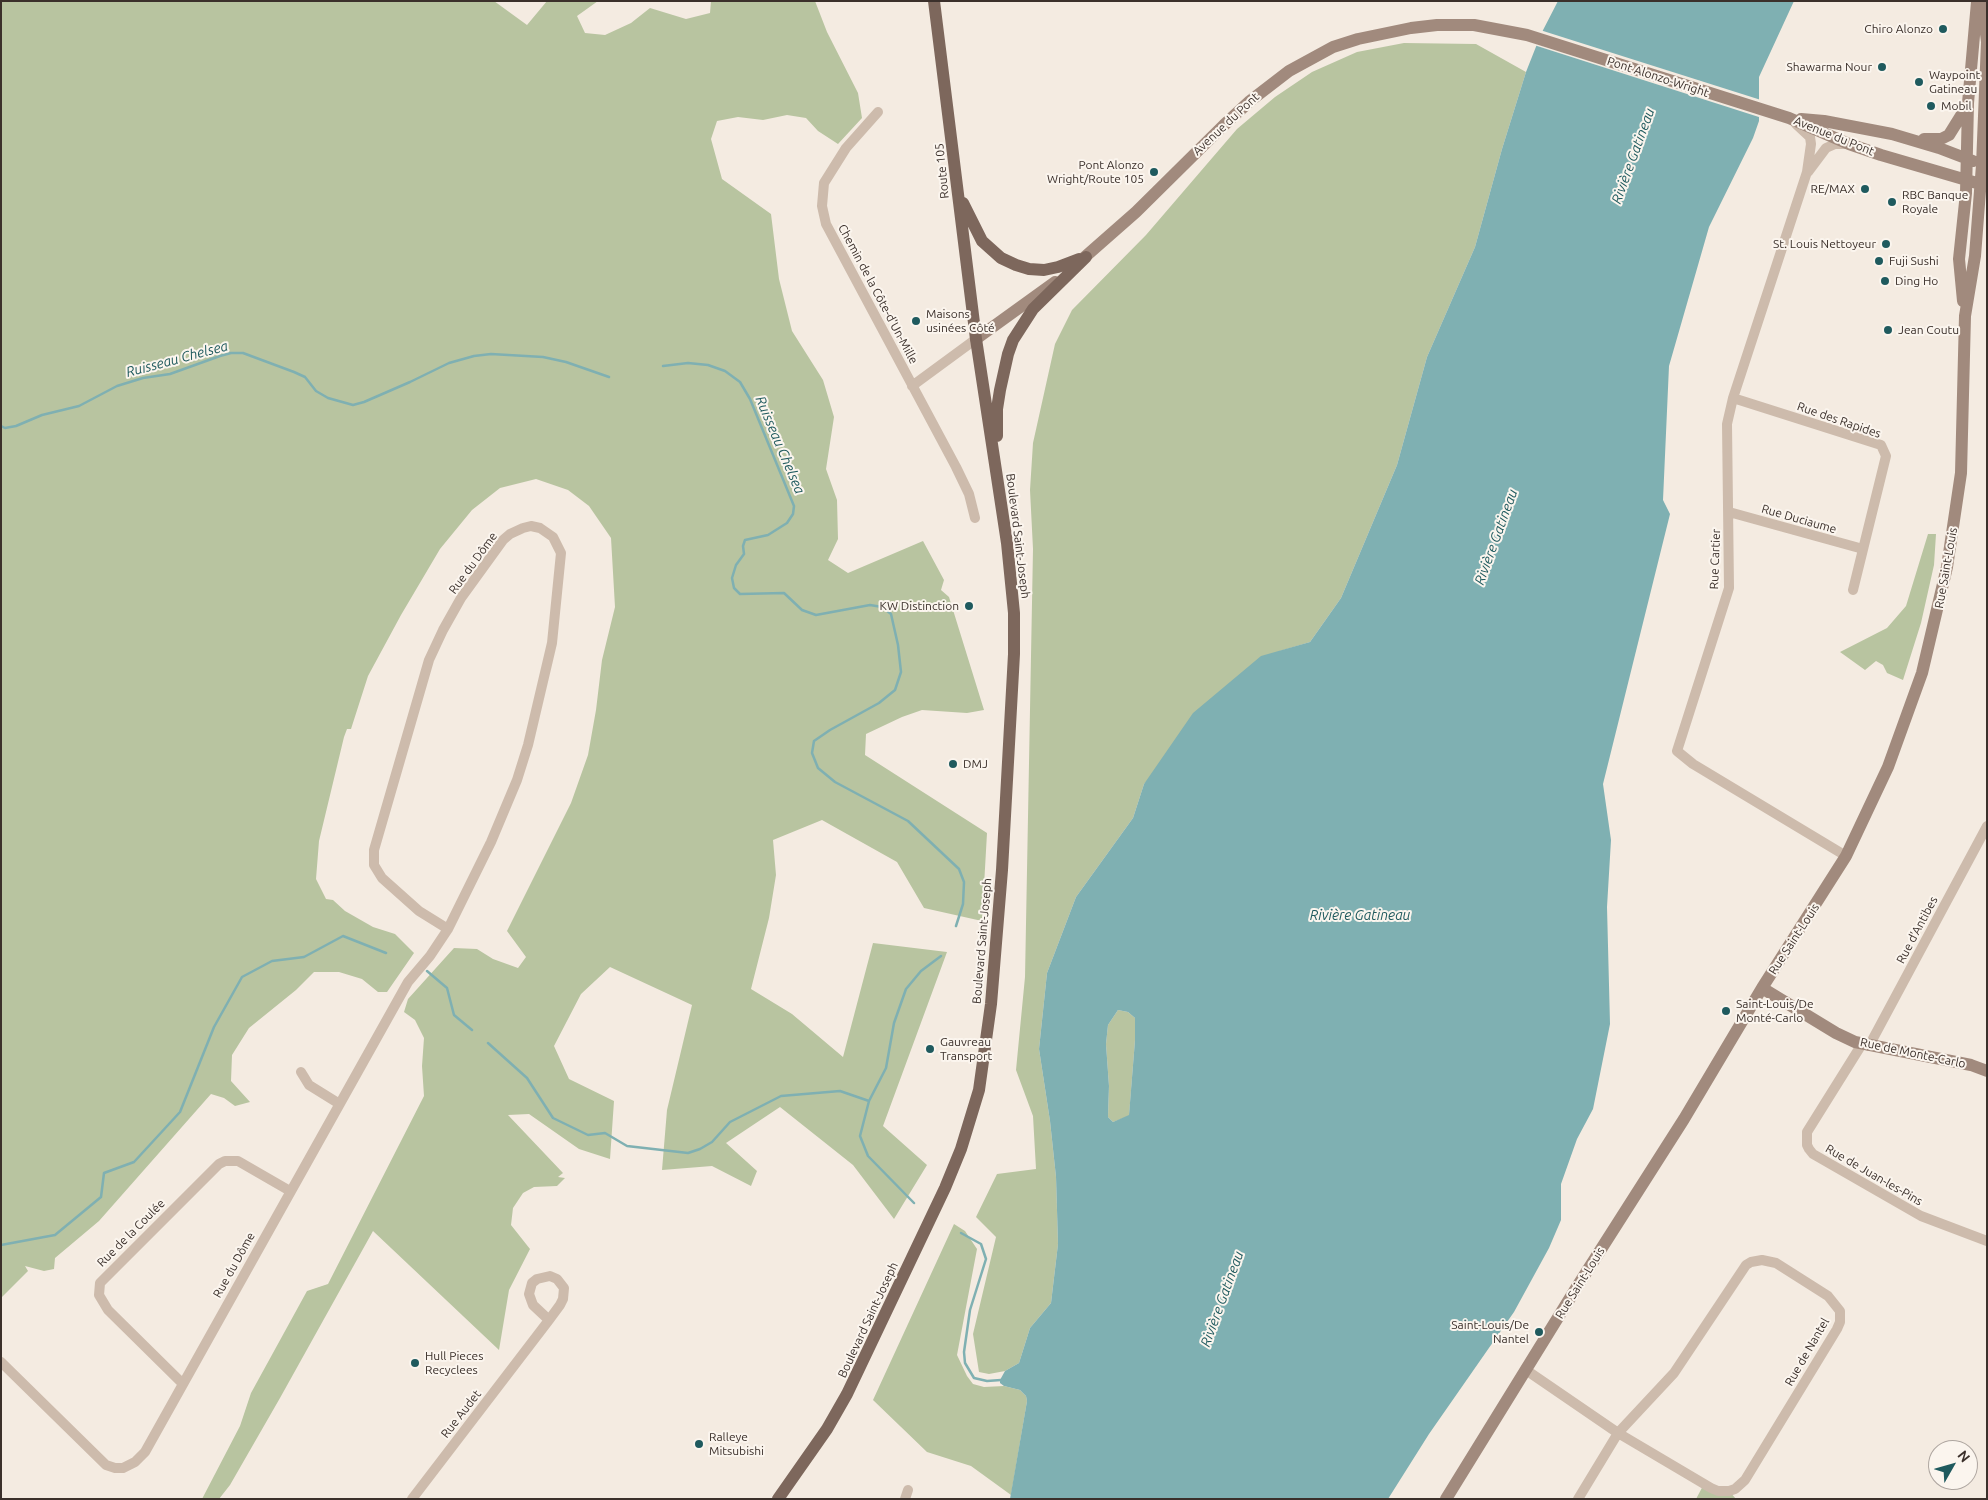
<!DOCTYPE html>
<meta charset="utf-8">
<style>
body{margin:0}
#map{position:relative;width:1988px;height:1500px;overflow:hidden;background:#f4ebe1;font-family:Ubuntu,sans-serif}
canvas{display:block}
.frame{position:absolute;inset:0;border:2px solid #3b302b;pointer-events:none}
.north{position:absolute;left:1928px;top:1440px;width:50px;height:50px;box-sizing:border-box;background:#fbf5ee;border:1px solid #aea6a0;border-radius:50%;rotate:52deg;font-size:14px;font-weight:700;line-height:20px;text-align:center;color:#3b302b}
.north::after{content:'';display:block;margin:auto;width:18px;height:22px;background:#1f5a5e;clip-path:polygon(50% 0,100% 100%,50% 72%,0 100%)}
</style>
<div id="map">
<canvas width="1988" height="1500"></canvas>
<div class="frame"></div>
<div class="north">N</div>
</div>
<script>
const g = document.querySelector('canvas').getContext('2d');
g.lineJoin = 'round';
function fillPath(path, color) { g.fillStyle = color; g.fill(path, 'evenodd'); }
const toPath = rows => new Path2D(rows.map(r => 'M' + r).join(''));
function stroke(path, color, width, dash) { g.strokeStyle = color; g.lineWidth = width; g.lineCap = dash ? 'butt' : 'round'; g.setLineDash(dash || []); g.stroke(path); }
function drawText(font, color, halo, rows, align = 'center') {
  g.font = font + ' Ubuntu,sans-serif'; g.lineWidth = 4; g.setLineDash([]); g.textBaseline = 'middle'; g.strokeStyle = halo; g.fillStyle = color; for (const [text, x, y, turn = 0] of rows) {
    g.save(); g.translate(x, y); g.rotate((+turn || 0) * Math.PI / 180); g.textAlign = isNaN(turn) ? turn : align; if (halo) g.strokeText(text, 0, 0); g.fillText(text, 0, 0); g.restore();
  }
}
fillPath(toPath([
 [1,1,494,1,527,25,547,1,598,1,577,16,585,33,605,35,631,23,650,8,686,19,710,13,711,1,815,1,827,32,858,93,862,118,838,144,818,131,806,118,787,115,763,120,738,117,717,121,711,139,722,179,771,214,779,279,792,331,823,380,834,417,826,469,837,500,838,539,828,560,848,573,923,541,944,580,941,590,949,597,984,710,967,713,922,710,902,717,866,734,865,755,987,833,982,921,924,908,897,862,822,820,773,840,776,875,769,918,751,989,792,1014,843,1057,873,943,947,952,883,1126,927,1165,894,1219,853,1165,780,1107,726,1143,757,1171,751,1186,712,1166,662,1170,667,1110,692,1005,610,967,581,994,554,1046,569,1079,614,1101,610,1159,579,1149,529,1114,508,1115,563,1173,558,1177,565,1178,557,1186,534,1187,523,1193,513,1208,511,1225,530,1249,509,1290,499,1350,373,1231,280,1398,230,1485,219,1499,202,1499,240,1426,251,1393,307,1291,328,1284,424,1096,422,1066,424,1038,415,1020,404,1012,408,999,454,948,477,949,493,959,518,968,526,957,507,931,571,803,588,755,596,710,602,660,615,607,611,538,589,506,568,490,536,479,500,488,472,510,440,549,401,615,368,676,351,729,347,729,344,737,319,841,316,879,326,899,333,900,345,911,373,927,395,934,414,953,387,992,378,992,362,979,339,972,314,972,296,990,249,1028,232,1055,231,1081,250,1102,235,1106,224,1098,211,1094,99,1221,55,1258,54,1269,44,1271,25,1266,28,1271,1,1298],
 [1404,43,1476,44,1526,72,1502,149,1475,247,1427,357,1397,465,1341,598,1310,642,1280,651,1144,784,1133,818,1076,897,1047,973,1039,1049,1050,1121,1056,1177,1058,1244,1051,1303,1030,1328,1019,1363,1005,1371,989,1374,979,1372,973,1334,996,1237,976,1217,997,1174,1036,1169,1033,1116,1016,1070,1025,977,1033,549,1030,490,1033,443,1055,344,1072,310,1146,235,1237,129,1275,97,1312,72,1357,52],
 [1928,534,1936,534,1934,565,1921,623,1903,680,1887,673,1883,665,1876,661,1865,670,1840,652,1887,628,1906,606],
 [1118,1010,1128,1012,1135,1018,1135,1040,1129,1116,1113,1122,1108,1117,1109,1086,1106,1044,1108,1025],
 [954,1224,965,1231,977,1249,957,1355,967,1376,973,1384,984,1387,1004,1386,1020,1390,1026,1396,1027,1401,1011,1495,971,1466,927,1452,873,1400],
 [1704,1484,1729,1491,1736,1499,1696,1499]
]), '#b8c4a0');
fillPath(toPath([
 [1558,1,1794,1,1759,77,1759,121,1753,138,1709,227,1669,366,1663,500,1670,514,1603,784,1611,840,1607,907,1610,1024,1593,1109,1577,1139,1561,1184,1561,1220,1549,1248,1514,1312,1429,1434,1388,1499,1010,1499,1027,1401,1026,1396,1020,1390,1004,1386,1000,1383,1000,1380,1005,1371,1019,1363,1030,1328,1051,1303,1058,1244,1056,1177,1050,1121,1039,1049,1047,973,1076,897,1133,818,1144,784,1193,713,1261,656,1310,642,1341,598,1397,465,1427,357,1475,247,1502,149,1526,72,1541,34],
 [1118,1010,1128,1012,1135,1018,1135,1040,1129,1115,1113,1122,1108,1117,1109,1086,1106,1044,1108,1025]
]), '#7fb0b2');
fillPath(toPath([
 [1540,30,1761,100,1762,118,1534,45]
]), '#f4ebe1');
stroke(toPath([
 [663,366,688,363,708,365,725,371,740,382,750,399,794,506,793,514,787,523,768,535,745,540,743,546,744,554,736,565,732,578,734,588,740,594,784,593,802,610,816,615,870,605,882,607,891,614,898,645,901,672,895,690,879,703,830,730,814,741,812,753,818,768,835,782,908,821,959,869,964,882,963,904,956,926],
 [1,426,5,428,16,426,42,415,79,406,117,386,143,378,170,374,220,356,231,353,243,353,294,372,305,377,316,391,328,398,353,405,364,402,410,382,449,363,474,356,491,354,543,357,566,362,609,377],
 [427,971,447,988,454,1015,472,1030],
 [488,1043,527,1078,553,1118,588,1135,605,1133,627,1146,688,1153,700,1149,712,1142,730,1122,781,1096,840,1091,869,1101],
 [914,1203,868,1156,860,1136,869,1101,886,1068,894,1023,906,989,921,971,941,956],
 [961,1233,981,1244,986,1259,970,1310,964,1352,965,1363,974,1378,987,1381,1001,1380],
 [1,1245,55,1235,101,1197,104,1173,134,1162,180,1112,214,1027,242,977,272,961,304,957,343,936,386,953]
]), '#7fb0b2', 2.5);
stroke(toPath([
 [878,112,846,148,824,183,822,206,826,224,956,467,969,494,975,518],
 [1796,124,1810,137,1811,144,1807,172,1733,398,1727,424,1729,588,1677,751,1693,764,1846,856],
 [1808,172,1826,148,1835,144,1846,144],
 [912,386,976,339],
 [1733,398,1881,445,1886,456,1853,590],
 [1729,512,1863,549],
 [1862,1044,1807,1132,1807,1145,1809,1149,1813,1154,1921,1216,1987,1241],
 [1869,1046,1987,826],
 [301,1072,309,1085,338,1103],
 [1,1362,106,1465,115,1468,123,1468,135,1462,145,1452,408,982,430,956,448,929,491,842,517,780,528,745,552,643,561,553,553,537,540,528,531,526,523,528,510,534,503,540,461,598,443,630,429,660,374,850,374,865,382,878,419,911,448,929],
 [1526,1370,1618,1433,1711,1488,1718,1491,1729,1491,1735,1489,1745,1480,1837,1329,1840,1322,1840,1311,1828,1296,1776,1263,1762,1260,1751,1262,1746,1265,1674,1373,1618,1433,1578,1499],
 [182,1383,108,1310,99,1295,100,1283,219,1164,225,1161,238,1161,290,1191],
 [412,1499,549,1320,560,1305,563,1299,564,1288,557,1279,550,1276,537,1279,532,1283,529,1294,533,1305,549,1320],
 [905,1499,908,1490]
]), '#cdbbac', 10);
stroke(toPath([
 [1801,119,1824,121,1892,134,1939,148,1973,161],
 [1924,139,1941,139,1949,135,1967,106],
 [1078,263,1136,212,1224,125,1250,101,1289,71,1333,47,1358,39,1411,28,1437,25,1474,25,1527,35,1789,118,1849,144,1881,155,1987,186],
 [1963,301,1959,259,1966,193,1968,103,1977,2],
 [976,339,1055,282],
 [1762,988,1836,1033,1855,1042,1971,1065,1987,1071],
 [1446,1499,1575,1290,1684,1119,1762,988,1846,856,1888,767,1922,673,1947,567,1961,473,1965,316,1975,256,1982,165,1987,42,1982,1]
]), '#a18a7d', 12);
stroke(toPath([
 [963,203,982,241,1001,258,1016,265,1029,269,1044,270,1058,267,1079,259],
 [997,436,997,409,1000,390,1008,354,1013,340,1033,309,1086,257],
 [778,1499,827,1429,847,1394,945,1188,961,1149,979,1090,991,1004,1002,870,1014,654,1014,613,1007,543,976,339,934,1]
]), '#7d675c', 12);
for (const [x, y, r, color] of [
 [1943,29,5,"#1f5a5e"],
 [1882,67,5,"#1f5a5e"],
 [1919,82,5,"#1f5a5e"],
 [1931,106,5,"#1f5a5e"],
 [1154,172,5,"#1f5a5e"],
 [1865,189,5,"#1f5a5e"],
 [1892,202,5,"#1f5a5e"],
 [1886,244,5,"#1f5a5e"],
 [1879,261,5,"#1f5a5e"],
 [1885,281,5,"#1f5a5e"],
 [916,321,5,"#1f5a5e"],
 [1888,330,5,"#1f5a5e"],
 [969,606,5,"#1f5a5e"],
 [953,764,5,"#1f5a5e"],
 [1726,1011,5,"#1f5a5e"],
 [930,1049,5,"#1f5a5e"],
 [1539,1332,5,"#1f5a5e"],
 [415,1363,5,"#1f5a5e"],
 [699,1444,5,"#1f5a5e"]
]) { const dot = new Path2D(); dot.arc(x, y, r, 0, 2 * Math.PI); g.fillStyle = color; g.fill(dot); stroke(dot, '#fbf5ee', 2); }
drawText('12px', '#3b302b', '#fbf5ee', [
 ["Chiro Alonzo",1933,29,"right"],
 ["Shawarma Nour",1872,67,"right"],
 ["Waypoint",1929,75],
 ["Gatineau",1929,89],
 ["Mobil",1941,106],
 ["Pont Alonzo",1144,165,"right"],
 ["Wright/Route 105",1144,179,"right"],
 ["RE/MAX",1855,189,"right"],
 ["RBC Banque",1902,195],
 ["Royale",1902,209],
 ["St. Louis Nettoyeur",1876,244,"right"],
 ["Fuji Sushi",1889,261],
 ["Ding Ho",1895,281],
 ["Maisons",926,314],
 ["usinées Côté",926,328],
 ["Jean Coutu",1898,330],
 ["KW Distinction",959,606,"right"],
 ["DMJ",963,764],
 ["Saint-Louis/De",1736,1004],
 ["Monté-Carlo",1736,1018],
 ["Gauvreau",940,1042],
 ["Transport",940,1056],
 ["Saint-Louis/De",1529,1325,"right"],
 ["Nantel",1529,1339,"right"],
 ["Hull Pieces",425,1356],
 ["Recyclees",425,1370],
 ["Ralleye",709,1437],
 ["Mitsubishi",709,1451]
], 'left');
drawText('12px', '#3b302b', '#fbf5ee', [
 ["Pont Alonzo-Wright",1658,77,18],
 ["Avenue du Pont",1226,124,-43],
 ["Avenue du Pont",1834,136,22],
 ["Route 105",942,171,-96],
 ["Chemin de la Côte-d'Un-Mille",878,294,62],
 ["Rue des Rapides",1839,420,19],
 ["Rue Duciaume",1799,519,16],
 ["Boulevard Saint-Joseph",1018,536,83],
 ["Rue Cartier",1715,559,-88],
 ["Rue du Dôme",473,563,-54],
 ["Rue Saint-Louis",1946,568,-80],
 ["Rue d'Antibes",1917,930,-62],
 ["Rue Saint-Louis",1794,939,-57],
 ["Boulevard Saint-Joseph",982,941,-85],
 ["Rue de Monte-Carlo",1913,1053,12],
 ["Rue de Juan-les-Pins",1874,1175,30],
 ["Rue de la Coulée",131,1233,-45],
 ["Rue du Dôme",234,1265,-61],
 ["Rue Saint-Louis",1580,1283,-58],
 ["Boulevard Saint-Joseph",868,1320,-65],
 ["Rue de Nantel",1807,1352,-60],
 ["Rue Audet",461,1414,-52]
]);
drawText('italic 14px', '#1f5a5e', '#fbf5ee', [
 ["Rivière Gatineau",1633,156,-70],
 ["Ruisseau Chelsea",177,359,-15],
 ["Ruisseau Chelsea",780,445,67],
 ["Rivière Gatineau",1496,537,-70],
 ["Rivière Gatineau",1360,915],
 ["Rivière Gatineau",1222,1299,-70]
]);
</script>
